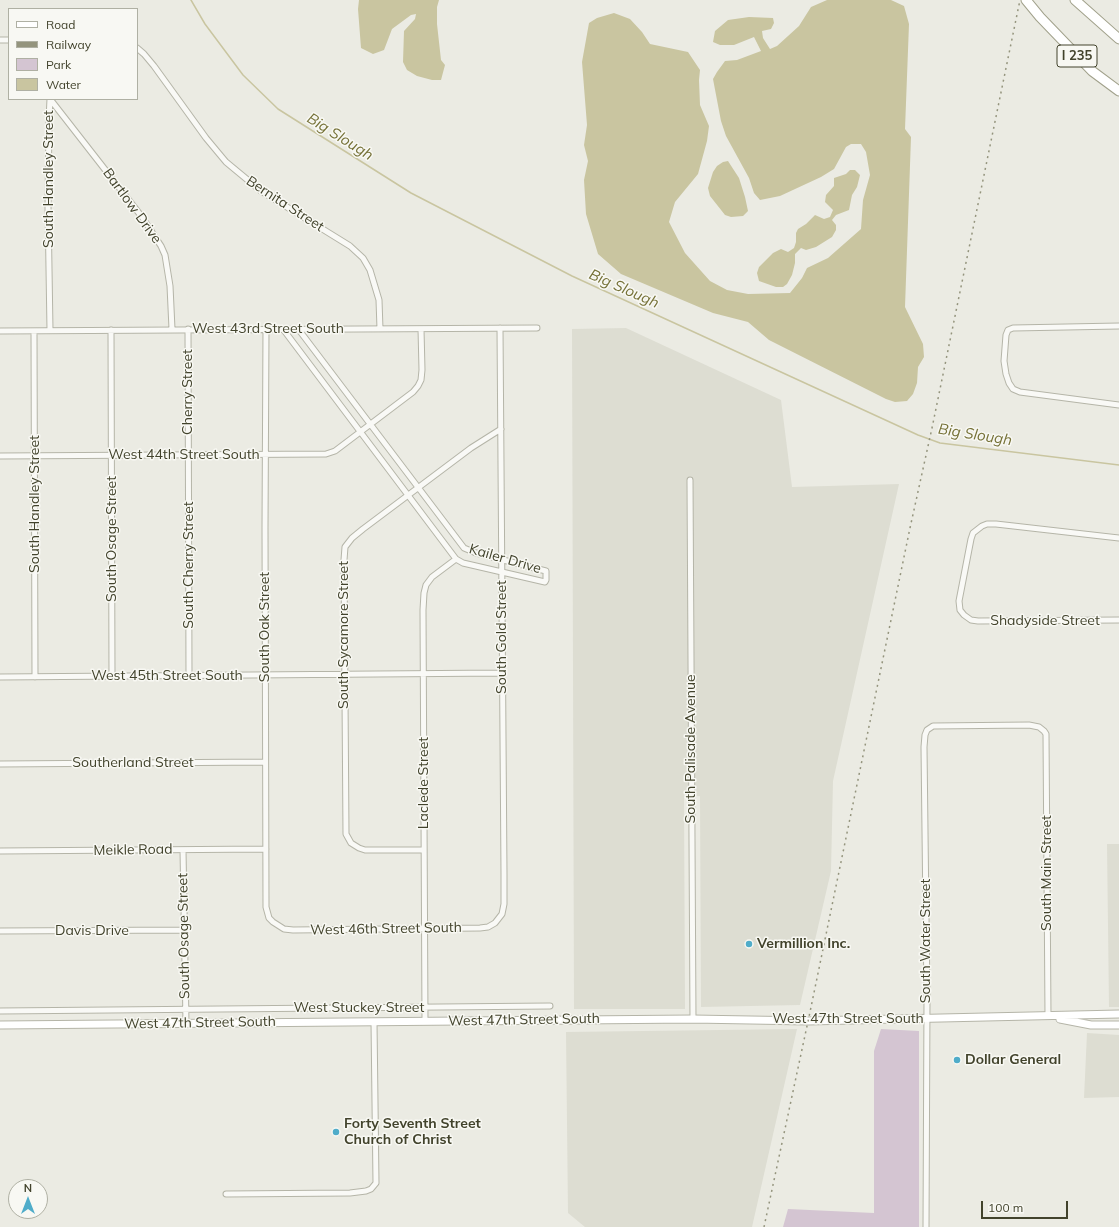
<!DOCTYPE html>
<style>
body{margin:0}
#map{position:relative;width:1119px;height:1227px;overflow:hidden;background:#ebebe3;font-family:Mulish,sans-serif}
canvas{display:block}
.legend{position:absolute;left:8px;top:8px;width:130px;height:92px;box-sizing:border-box;background:#f8f8f3;border:1px solid #afb0a3;margin:0;padding:5px 7px;list-style:none;font-size:12px;color:#42432c}
.legend li{display:flex;align-items:center;gap:8px;height:20px}
.legend b{width:20px;border:1px solid #afb0a3}
.north{position:absolute;left:8px;top:1179px;width:40px;height:40px;box-sizing:border-box;background:#f8f8f3;border:1px solid #afb0a3;border-radius:50%;rotate:0deg;font-size:11px;font-weight:700;line-height:16px;text-align:center;color:#42432c}
.north::after{content:'';display:block;margin:auto;width:14px;height:18px;background:#4facc9;clip-path:polygon(50% 0,100% 100%,50% 72%,0 100%)}
.scale{position:absolute;left:981px;top:1201px;width:87px;height:18px;box-sizing:border-box;border:2px solid #42432c;border-top:0;padding-left:5px;font-size:12px;line-height:14px;white-space:nowrap;color:#42432c;-webkit-text-stroke:3px #f8f8f3;paint-order:stroke}
</style>
<div id="map">
<canvas width="1119" height="1227"></canvas>
<ul class="legend">
<li><b style="height:5px;background:#fff"></b>Road</li>
<li><b style="height:5px;background:#94947d"></b>Railway</li>
<li><b style="height:11px;background:#d4c5d2"></b>Park</li>
<li><b style="height:11px;background:#c9c5a0"></b>Water</li>
</ul>
<div class="north">N</div>
<div class="scale">100 m</div>
</div>
<script>
const g = document.querySelector('canvas').getContext('2d');
g.lineJoin = 'round';
function fillPath(path, color) { g.fillStyle = color; g.fill(path, 'evenodd'); }
const toPath = rows => new Path2D(rows.map(r => 'M' + r).join(''));
function stroke(path, color, width, dash) { g.strokeStyle = color; g.lineWidth = width; g.lineCap = dash ? 'butt' : 'round'; g.setLineDash(dash || []); g.stroke(path); }
function drawText(font, color, halo, rows, align = 'center') {
  g.font = font + ' Mulish,sans-serif'; g.lineWidth = 3; g.setLineDash([]); g.textBaseline = 'middle'; g.strokeStyle = halo; g.fillStyle = color; for (const [text, x, y, turn = 0] of rows) {
    g.save(); g.translate(x, y); g.rotate((+turn || 0) * Math.PI / 180); g.textAlign = isNaN(turn) ? turn : align; if (halo) g.strokeText(text, 0, 0); g.fillText(text, 0, 0); g.restore();
  }
}
fillPath(toPath([
 [626,328,781,400,792,487,899,484,833,781,831,871,800,1005,701,1007,700,796,684,797,685,1009,574,1009,572,329],
 [1107,844,1119,844,1119,1007,1109,1007],
 [797,1029,752,1227,585,1227,568,1213,566,1032],
 [1087,1033,1119,1035,1119,1097,1084,1098]
]), '#ddddd2');
fillPath(toPath([
 [881,1029,919,1031,919,1227,783,1227,788,1209,874,1213,874,1051]
]), '#d4c5d2');
fillPath(toPath([
 [359,0,439,0,437,7,437,24,441,60,445,65,441,80,432,80,417,76,407,70,403,62,404,31,415,19,416,14,411,15,392,29,384,50,373,54,361,48,358,9],
 [827,0,891,0,904,6,909,24,905,129,911,137,905,307,923,344,924,357,918,367,917,383,913,394,907,401,895,402,886,399,769,340,748,322,713,313,621,274,598,254,586,214,584,180,588,161,584,145,587,125,582,62,589,23,597,18,614,13,630,19,642,32,650,44,688,52,700,70,699,80,700,105,709,126,707,141,698,174,675,202,669,222,685,253,710,281,727,290,748,294,790,293,802,278,807,268,828,258,861,229,863,200,870,175,866,152,861,144,851,144,846,147,834,169,821,177,780,196,760,200,754,193,749,178,726,136,721,121,713,79,717,72,725,61,737,60,761,51,754,37,734,45,720,45,713,42,715,31,728,20,749,17,773,18,774,23,771,29,762,31,763,38,770,49,777,46,799,26,811,7],
 [728,161,739,178,745,197,748,211,743,216,731,217,725,215,710,196,708,188,713,172,717,166,723,162],
 [850,170,855,170,860,175,857,187,852,195,849,210,836,215,832,220,836,225,836,230,832,237,816,247,806,250,801,248,795,254,795,263,792,275,787,284,783,287,776,287,759,281,757,273,759,267,773,253,781,249,788,252,794,248,796,242,796,233,798,229,806,224,815,215,824,219,830,217,833,210,825,202,826,195,834,186,834,178,846,174]
]), '#c9c5a0');
stroke(toPath([
 [191,0,205,24,243,75,278,109,411,193,572,276,918,435,940,443,1119,465]
]), '#c9c5a0', 1.5);
const street = toPath([
 [0,40,9,40],
 [137,48,144,54,154,66,206,138,226,162,261,191,350,246,363,258,370,270,379,300,380,329],
 [50,99,142,217,161,246,165,255,170,286,172,329],
 [1119,326,1013,328,1008,330,1006,335,1004,361,1006,374,1009,383,1013,389,1020,392,1119,405],
 [188,329,189,676],
 [266,329,265,527,266,907,269,918,273,922,284,929,293,930,480,928,488,927,495,923,502,914,504,904,504,874,500,328],
 [283,329,456,559,463,563,545,582,546,580,546,571,476,553,464,548,299,330],
 [50,330,48,207,49,119,50,99],
 [111,330,112,676],
 [0,331,537,328],
 [34,331,35,677],
 [0,456,326,454,335,451,413,392,418,386,421,380,422,370,421,329],
 [690,480,693,1019],
 [1119,538,996,524,987,524,982,526,973,533,971,539,959,601,960,610,964,615,971,620,978,621,1119,620],
 [0,677,502,673],
 [0,764,265,762],
 [183,850,186,1023],
 [424,850,365,850,359,848,351,843,346,834,344,560,345,547,352,538,363,529,471,448,501,429],
 [0,851,266,849],
 [0,931,184,930],
 [0,1011,550,1006],
 [425,1021,423,610,424,593,426,585,432,577,456,559],
 [226,1194,350,1193,366,1191,371,1189,376,1183,374,1022],
 [926,1227,927,1000,924,747,925,735,927,730,933,726,1029,725,1039,727,1044,731,1046,734,1048,1016]
]);
const secondary = toPath([
 [1060,1019,1091,1025,1119,1025],
 [0,1025,693,1019,808,1021,1119,1014]
]);
const highway = toPath([
 [1026,0,1040,17,1092,71,1119,91],
 [1075,0,1119,39]
]);
stroke(street, '#b5b5a8', 7);
stroke(secondary, '#b5b5a8', 9);
stroke(highway, '#a1a18b', 11);
stroke(street, '#f9f9f6', 5);
stroke(secondary, '#fff', 7);
stroke(highway, '#fff', 9);
stroke(toPath([
 [764,1227,810,1012,910,528,932,428,1020,0]
]), '#94947d', 1.5, [2, 4]);
for (const [x, y, r, color] of [
 [749,944,4,"#4facc9"],
 [957,1060,4,"#4facc9"],
 [336,1132,4,"#4facc9"]
]) { const dot = new Path2D(); dot.arc(x, y, r, 0, 2 * Math.PI); g.fillStyle = color; g.fill(dot); stroke(dot, '#f8f8f3', 1.5); }
for (const [x, y, w] of [
 [1077,56,40]
]) { const box = new Path2D(); box.roundRect(x - w / 2, y - 11, w, 22, 3); g.fillStyle = '#f8f8f3'; g.fill(box); stroke(box, '#42432c', 1); }
drawText('bold 13px', '#42432c', null, [
 ["I 235",1077,56]
]);
drawText('14px', '#42432c', '#f8f8f3', [
 ["South Handley Street",49,179,-90],
 ["Bernita Street",285,204,33],
 ["Bartlow Drive",132,206,54],
 ["West 43rd Street South",268,329],
 ["Cherry Street",188,392,-90],
 ["West 44th Street South",184,455],
 ["South Handley Street",35,504,-90],
 ["South Osage Street",112,539,-90],
 ["Kailer Drive",505,559,16],
 ["South Cherry Street",189,565,-90],
 ["Shadyside Street",1045,621],
 ["South Oak Street",265,627,-90],
 ["South Sycamore Street",344,635,-90],
 ["South Gold Street",502,637,-90],
 ["West 45th Street South",167,676],
 ["South Palisade Avenue",691,749,-90],
 ["Southerland Street",133,763],
 ["Laclede Street",424,783,-90],
 ["Meikle Road",133,850,-1],
 ["South Main Street",1047,873,-90],
 ["West 46th Street South",386,929,-1],
 ["Davis Drive",92,931],
 ["South Osage Street",184,936,-91],
 ["South Water Street",926,941,-90],
 ["West Stuckey Street",359,1008],
 ["West 47th Street South",848,1019],
 ["West 47th Street South",524,1020,-1],
 ["West 47th Street South",200,1023,-1]
]);
drawText('bold 14px', '#42432c', '#f8f8f3', [
 ["Vermillion Inc.",757,944],
 ["Dollar General",965,1060],
 ["Forty Seventh Street",344,1124],
 ["Church of Christ",344,1140]
], 'left');
drawText('italic 15px', '#757137', '#f8f8f3', [
 ["Big Slough",340,137,32],
 ["Big Slough",624,289,24],
 ["Big Slough",975,435,9]
]);
</script>
